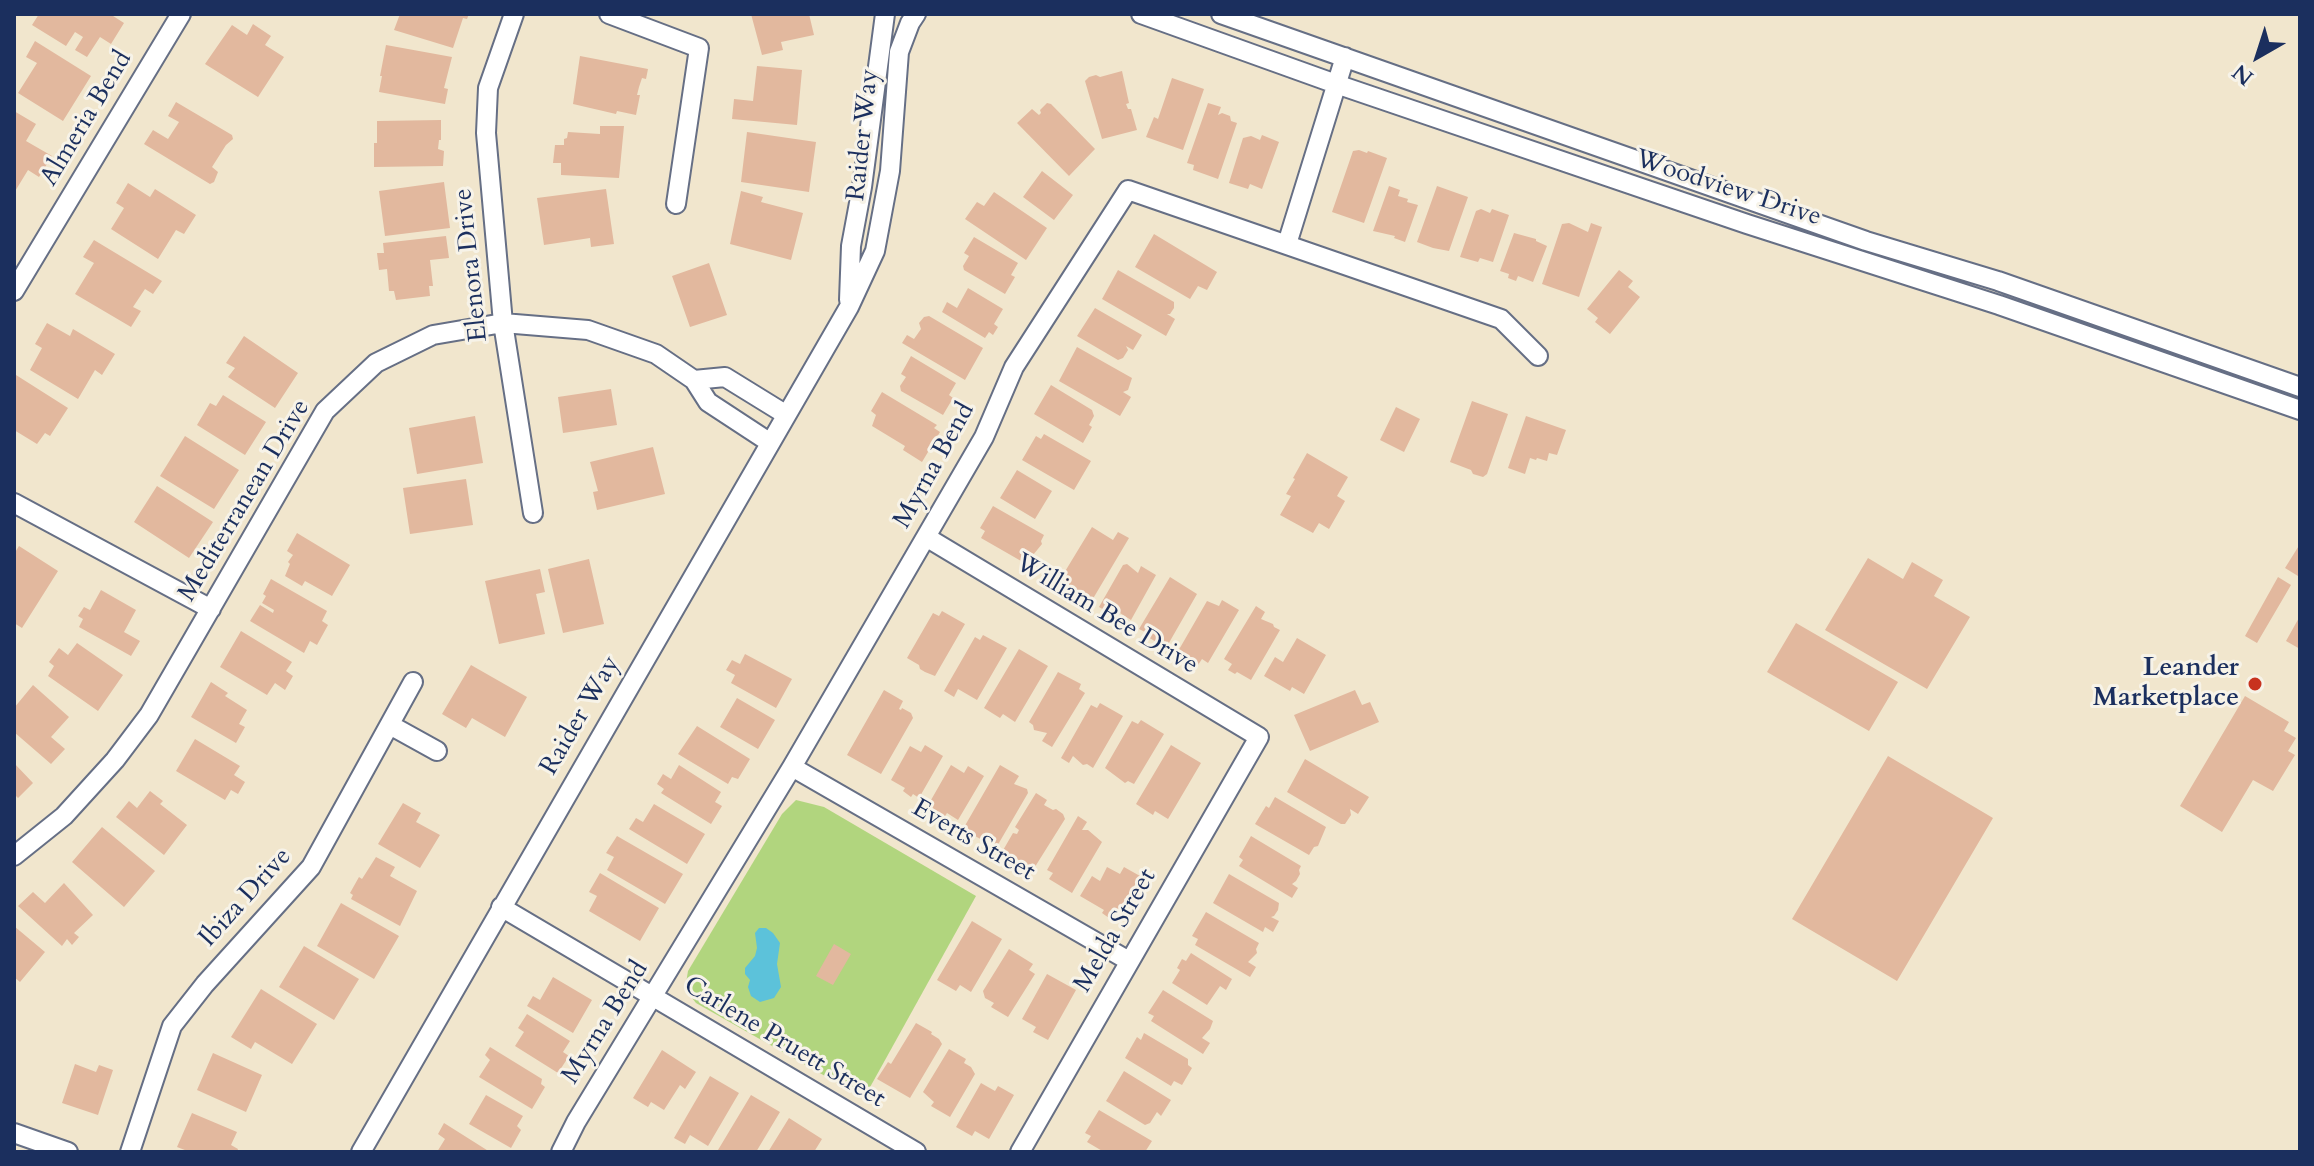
<!DOCTYPE html>
<style>
body{margin:0}
#map{position:relative;width:2314px;height:1166px;overflow:hidden;background:#f1e6cd;font-family:Cardo,serif}
canvas{display:block}
.frame{position:absolute;inset:0;border:16px solid #1b2f5e;pointer-events:none}
.north{position:absolute;left:2218px;top:16px;width:80px;height:80px;-webkit-text-stroke:6px #f7f3e8;paint-order:stroke;rotate:219deg;font-size:22px;font-weight:700;line-height:32px;text-align:center;color:#1b2f5e}
.north::after{content:'';display:block;margin:auto;width:28px;height:36px;background:#1b2f5e;clip-path:polygon(50% 0,100% 100%,50% 72%,0 100%)}
</style>
<div id="map">
<canvas width="2314" height="1166"></canvas>
<div class="frame"></div>
<div class="north">N</div>
</div>
<script>
const g = document.querySelector('canvas').getContext('2d');
g.lineJoin = 'round';
function fillPath(path, color) { g.fillStyle = color; g.fill(path, 'evenodd'); }
const toPath = rows => new Path2D(rows.map(r => 'M' + r).join(''));
function stroke(path, color, width, dash) { g.strokeStyle = color; g.lineWidth = width; g.lineCap = dash ? 'butt' : 'round'; g.setLineDash(dash || []); g.stroke(path); }
function drawText(font, color, halo, rows, align = 'center') {
  g.font = font + ' Cardo,serif'; g.lineWidth = 6; g.setLineDash([]); g.textBaseline = 'middle'; g.strokeStyle = halo; g.fillStyle = color; for (const [text, x, y, turn = 0] of rows) {
    g.save(); g.translate(x, y); g.rotate((+turn || 0) * Math.PI / 180); g.textAlign = isNaN(turn) ? turn : align; if (halo) g.strokeText(text, 0, 0); g.fillText(text, 0, 0); g.restore();
  }
}
fillPath(toPath([
 [796,800,824,807,976,896,864,1098,696,1003,685,989,688,971,782,814]
]), '#b1d57e');
fillPath(toPath([
 [759,928,766,928,773,933,780,943,777,964,781,987,774,998,760,1002,751,996,748,987,750,980,745,974,745,968,755,956,757,948,755,933]
]), '#5cc2da');
fillPath(toPath([
 [39,14,110,14,124,23,111,44,100,37,87,57,75,50,83,37,75,32,66,46,32,25],
 [400,14,469,14,467,19,463,18,453,48,394,30],
 [751,14,809,14,814,35,781,42,783,50,762,55],
 [253,24,271,36,265,45,284,57,258,97,205,64,232,25,247,35],
 [35,41,91,76,63,121,18,93,37,63,26,57],
 [386,45,452,57,444,88,448,89,445,104,379,92,382,76,380,76],
 [580,56,648,69,646,79,642,78,639,87,637,95,640,95,636,115,617,111,616,114,573,104],
 [757,66,802,70,797,125,732,119,734,99,753,101],
 [1122,71,1129,103,1126,104,1128,109,1131,109,1137,130,1102,139,1085,81,1089,77,1096,75,1100,77],
 [1172,78,1204,89,1183,150,1146,137,1154,117,1158,119],
 [176,102,232,135,233,139,226,145,212,167,218,172,214,182,210,184,144,144,153,130,168,139,179,122,168,116],
 [1047,103,1051,104,1095,149,1069,176,1017,123,1032,109,1039,115,1041,113,1040,110],
 [1208,103,1221,107,1218,115,1222,113,1230,116,1231,121,1237,123,1218,179,1193,170,1194,165,1187,163],
 [14,111,36,124,26,141,52,156,39,177,28,170,14,193],
 [441,120,441,140,439,140,438,149,444,151,443,166,374,167,374,143,377,143,377,121],
 [600,126,624,126,619,178,561,175,561,163,553,163,555,145,564,145,564,139,567,138,568,132,600,134],
 [747,132,816,142,809,192,741,182],
 [1262,135,1279,142,1262,189,1250,184,1248,189,1229,183,1243,138,1251,136,1260,140],
 [1359,150,1367,153,1368,151,1387,158,1364,223,1332,212,1353,151],
 [1042,171,1073,195,1054,220,1023,197],
 [444,182,450,228,385,236,379,191],
 [128,183,150,197,155,189,196,215,184,234,176,230,158,259,111,229,124,208,116,203],
 [1389,186,1400,190,1398,196,1408,199,1407,202,1418,205,1405,242,1394,238,1395,236,1373,231],
 [1437,186,1468,197,1449,251,1433,248,1417,242],
 [606,189,614,244,591,247,590,238,544,245,537,198],
 [741,191,763,197,761,202,803,213,791,260,730,244],
 [994,192,1047,228,1026,260,965,219,977,202,984,206],
 [1481,209,1490,213,1492,209,1509,215,1493,262,1480,258,1478,262,1460,257,1476,211],
 [1569,223,1588,232,1591,223,1602,227,1579,297,1542,284,1562,224],
 [1514,233,1536,239,1536,241,1547,246,1533,282,1518,276,1516,281,1508,278,1509,274,1500,271],
 [1154,234,1217,272,1207,290,1198,286,1190,299,1135,267],
 [446,236,449,258,430,260,433,286,429,286,430,296,396,300,394,291,389,291,387,269,379,270,377,253,384,253,383,243],
 [974,237,1018,263,1011,275,1015,277,1005,294,964,270,963,266,969,256,964,253],
 [94,240,162,281,153,294,145,289,133,307,141,311,131,327,75,294,94,263,83,257],
 [709,263,727,315,690,327,672,276],
 [1118,270,1174,302,1174,308,1170,314,1167,314,1175,319,1166,336,1102,299],
 [1619,270,1633,281,1628,287,1640,297,1610,334,1595,322,1598,318,1587,309],
 [968,288,1003,309,994,324,998,327,993,335,989,332,985,338,942,312,947,302,957,308],
 [1095,308,1142,335,1133,350,1126,346,1128,350,1123,358,1118,360,1077,336],
 [929,316,983,348,965,380,902,343,907,335,914,339,921,329,919,323,924,317],
 [47,323,70,336,73,329,115,354,102,375,95,370,78,399,30,370,42,348,35,344],
 [244,336,298,373,275,408,228,377,235,368,226,363],
 [1077,347,1132,378,1128,390,1123,392,1131,397,1120,416,1059,381],
 [911,356,956,383,949,395,953,398,943,415,901,391,900,386,906,377,901,374],
 [16,375,68,408,50,436,45,433,37,444,14,430,14,378],
 [1051,385,1092,410,1094,416,1089,425,1092,427,1083,443,1034,414],
 [611,389,617,425,563,433,558,397],
 [882,392,937,425,934,428,940,432,922,462,903,450,905,446,872,426,876,415,871,411],
 [223,395,266,422,245,455,197,425,210,403,216,406],
 [1472,401,1508,414,1487,474,1483,477,1473,474,1471,470,1450,462],
 [1396,407,1420,419,1404,452,1380,440],
 [475,416,483,463,417,474,409,428],
 [1526,416,1566,430,1557,455,1549,453,1547,461,1537,458,1536,460,1530,458,1525,474,1508,468],
 [1044,434,1091,461,1074,490,1022,460,1036,436,1041,439],
 [185,436,239,470,214,509,160,476],
 [653,447,665,494,597,510,593,492,598,491,590,462],
 [1307,453,1348,477,1337,496,1345,501,1329,529,1319,523,1313,533,1280,515,1291,496,1286,494,1295,479,1293,478],
 [1017,470,1052,491,1035,519,1000,498],
 [466,479,473,525,410,534,403,488],
 [157,486,213,522,189,558,134,522],
 [993,506,1044,535,1041,541,1042,544,1033,555,1041,559,1035,569,981,538,985,531,980,528],
 [1092,527,1113,540,1118,532,1129,538,1091,602,1058,583],
 [297,533,350,565,332,596,305,581,302,586,285,576,290,564,288,562,293,555,287,551],
 [2300,544,2300,573,2298,576,2285,568],
 [19,546,58,571,22,628,14,623,14,554],
 [1868,558,1903,579,1912,562,1943,580,1934,596,1970,617,1927,689,1825,630],
 [589,559,604,624,563,633,548,569],
 [1127,564,1138,573,1141,566,1156,575,1131,620,1120,613,1117,617,1099,607,1123,565],
 [540,569,545,592,536,594,545,634,499,644,485,581],
 [1170,577,1197,594,1166,648,1143,634,1145,632,1139,629],
 [2278,577,2291,585,2257,643,2245,636],
 [271,579,327,611,322,621,328,625,317,645,310,641,304,653,250,621,260,605,273,613,274,610,262,603,266,596,263,594],
 [101,590,136,610,124,632,140,641,131,656,79,627,83,619,78,616,84,607,90,610],
 [1222,600,1239,610,1208,663,1202,659,1198,665,1177,653,1207,601,1219,606],
 [1256,606,1265,612,1261,619,1273,624,1274,627,1280,630,1251,680,1237,672,1235,674,1228,670,1232,664,1224,659],
 [942,611,965,624,935,676,925,672,920,669,919,665,907,658,933,613,939,616],
 [2300,616,2300,649,2286,641],
 [1796,623,1898,682,1869,731,1767,672],
 [241,631,292,662,286,671,293,676,285,690,275,683,267,695,220,667],
 [983,635,1007,648,977,700,958,689,954,697,944,691,975,637,980,640],
 [1297,638,1326,655,1304,694,1292,687,1290,691,1264,676,1275,657,1283,662],
 [77,643,123,675,98,711,48,676,54,666,49,662,59,648,68,655],
 [1019,649,1048,666,1015,722,1003,714,1000,718,984,708],
 [745,654,792,679,776,708,731,683,735,675,726,670,732,660,740,664],
 [471,665,527,697,505,737,472,718,466,728,442,714],
 [1058,672,1081,684,1079,689,1085,693,1052,747,1042,741,1047,733,1034,730,1033,725,1029,722],
 [211,682,228,693,225,696,247,710,239,724,245,727,236,743,191,717],
 [33,685,69,717,51,737,65,749,51,764,14,732,14,708],
 [884,690,903,701,899,709,901,710,902,708,911,713,913,718,881,774,847,755],
 [1355,690,1362,705,1370,702,1379,722,1310,751,1294,715],
 [2245,696,2289,722,2284,731,2296,738,2288,751,2295,755,2273,791,2253,780,2222,832,2180,806],
 [737,698,775,720,758,749,720,727],
 [1100,703,1123,716,1093,768,1087,764,1083,765,1073,756,1069,763,1061,758,1091,705,1097,708],
 [1141,720,1164,734,1134,784,1128,781,1125,783,1105,768,1132,721,1138,724],
 [697,726,750,759,738,779,732,777,728,784,678,754],
 [195,739,240,766,234,775,245,782,238,794,231,790,225,800,176,771],
 [925,745,943,756,919,798,913,794,911,797,903,791,905,788,891,780,910,746,921,752],
 [1171,745,1201,763,1168,819,1155,811,1153,815,1136,804],
 [1888,756,1993,818,1897,981,1792,919],
 [1305,759,1369,797,1358,814,1350,809,1351,815,1345,824,1341,824,1287,792],
 [14,763,33,783,18,798,14,794],
 [679,765,721,792,715,802,722,806,711,824,661,793,664,789,657,784,663,774,671,779],
 [951,765,964,773,968,766,984,776,958,820,947,813,944,818,927,807],
 [1000,765,1019,776,1014,784,1027,789,1028,793,996,848,963,829],
 [150,791,163,801,160,804,187,825,164,855,116,817,129,801,137,808],
 [1036,793,1047,800,1044,805,1053,810,1056,809,1063,814,1065,819,1033,870,1024,865,1025,863,1002,852,1013,833,1017,834,1019,830,1015,827],
 [1275,797,1326,827,1318,846,1314,847,1309,855,1255,824,1266,806,1269,808],
 [403,803,421,813,416,822,440,835,420,868,378,844],
 [654,804,705,834,687,864,629,829,636,818,643,822],
 [1078,816,1087,822,1082,830,1088,830,1102,842,1072,893,1049,879,1053,873,1047,870],
 [102,827,155,871,124,907,72,862],
 [617,836,683,874,665,904,607,870,614,857,606,853],
 [1251,836,1301,866,1299,870,1300,874,1296,881,1292,884,1298,888,1292,898,1239,866,1243,860,1239,857],
 [376,857,395,867,390,876,417,891,400,926,351,899,353,895,350,893,359,877,362,879],
 [1107,867,1120,874,1124,867,1140,876,1116,917,1111,914,1109,918,1102,913,1104,910,1080,896,1092,876,1100,881],
 [600,873,659,908,640,941,589,911,597,896,589,892],
 [1229,874,1279,903,1278,910,1274,916,1271,917,1279,921,1273,932,1265,927,1263,932,1213,903],
 [64,883,93,915,74,933,79,937,72,945,67,939,62,946,18,906,33,892,45,903],
 [341,903,399,936,374,979,317,946],
 [1206,912,1259,943,1256,949,1257,953,1248,962,1256,967,1250,977,1195,945,1198,939,1192,936],
 [972,921,1002,939,971,992,960,985,956,991,937,980],
 [14,926,45,952,20,982,14,977],
 [834,944,851,954,833,985,816,976],
 [304,946,359,979,334,1020,279,987],
 [1009,949,1033,964,1029,970,1035,974,1008,1017,991,1007,994,1003,985,998,983,991],
 [1191,953,1232,979,1226,990,1220,986,1207,1005,1172,983,1180,970,1177,968,1182,959,1186,961],
 [1047,974,1076,990,1048,1040,1033,1032,1036,1027,1022,1019],
 [553,977,592,1000,573,1033,527,1006,533,996,540,1000],
 [261,989,317,1024,292,1064,255,1042,251,1049,231,1037],
 [1163,990,1213,1021,1210,1029,1202,1038,1210,1043,1203,1054,1151,1021,1154,1016,1148,1013],
 [527,1014,570,1041,563,1052,569,1056,558,1073,515,1046,524,1032,518,1028],
 [916,1023,932,1032,931,1034,939,1039,942,1044,910,1098,877,1079,888,1062,891,1064],
 [1144,1033,1188,1059,1188,1065,1192,1068,1182,1085,1174,1081,1171,1086,1125,1058,1137,1037,1141,1040],
 [490,1047,542,1079,541,1084,545,1087,532,1109,479,1077,490,1060,485,1055],
 [949,1049,966,1059,964,1063,971,1067,975,1074,950,1117,931,1106,934,1102,923,1092],
 [662,1050,696,1072,685,1089,680,1085,664,1110,651,1102,648,1107,633,1098],
 [213,1053,262,1075,246,1112,197,1090],
 [75,1064,96,1072,99,1065,113,1070,98,1115,62,1103],
 [1124,1071,1171,1100,1161,1116,1157,1112,1150,1123,1145,1125,1106,1101],
 [710,1076,739,1093,708,1146,690,1135,685,1144,674,1138],
 [981,1083,995,1091,998,1086,1014,1095,989,1139,975,1131,972,1136,956,1127],
 [486,1095,523,1116,517,1126,521,1130,511,1148,469,1124],
 [751,1095,780,1112,756,1152,722,1152,718,1150],
 [1099,1110,1152,1141,1145,1152,1104,1152,1087,1142,1091,1136,1085,1133],
 [192,1113,237,1132,231,1145,238,1149,237,1152,190,1152,177,1147],
 [789,1118,822,1139,814,1152,768,1152],
 [444,1123,490,1152,437,1152,445,1139,438,1134]
]), '#e2b89e');
const minor = toPath([
 [514,14,488,88,486,133,503,323,533,513],
 [609,14,699,48,676,204],
 [1141,14,1336,84,1747,224,1999,305,2300,410],
 [1221,14,1866,241,1998,281,2300,387],
 [1287,244,1345,57],
 [14,291,181,14],
 [849,300,851,246,862,187,885,14],
 [694,380,725,377,785,414],
 [14,503,211,609],
 [926,537,1259,737,1020,1152],
 [390,725,437,751],
 [792,767,1129,961],
 [14,856,64,816,115,760,149,715,325,411,376,363,433,335,503,323,588,330,656,354,694,380,708,402,769,442],
 [501,907,916,1152],
 [14,1133,68,1152],
 [130,1152,172,1026,205,984,311,867,413,682],
 [361,1152,849,307,875,251,890,171,899,52,910,23,916,14],
 [561,1152,576,1122,792,767,984,437,1014,367,1128,190,1501,319,1538,356]
]);
stroke(minor, '#666f85', 22);
stroke(minor, '#fff', 18);
for (const [x, y, r, color] of [
 [2255,684,8,"#c8321e"]
]) { const dot = new Path2D(); dot.arc(x, y, r, 0, 2 * Math.PI); g.fillStyle = color; g.fill(dot); stroke(dot, '#f7f3e8', 3); }
drawText('26px', '#1b2f5e', '#f7f3e8', [
 ["Almeria Bend",87,119,-59],
 ["Raider Way",864,135,-84],
 ["Woodview Drive",1728,189,18],
 ["Elenora Drive",472,265,-96],
 ["Myrna Bend",935,466,-61],
 ["Mediterranean Drive",245,501,-59],
 ["William Bee Drive",1106,615,31],
 ["Raider Way",581,716,-60],
 ["Everts Street",973,841,30],
 ["Ibiza Drive",246,898,-48],
 ["Melda Street",1116,931,-60],
 ["Myrna Bend",606,1023,-58],
 ["Carlene Pruett Street",784,1043,31]
]);
drawText('bold 26px', '#1b2f5e', '#f7f3e8', [
 ["Leander",2239,669],
 ["Marketplace",2239,699]
], 'right');
</script>
